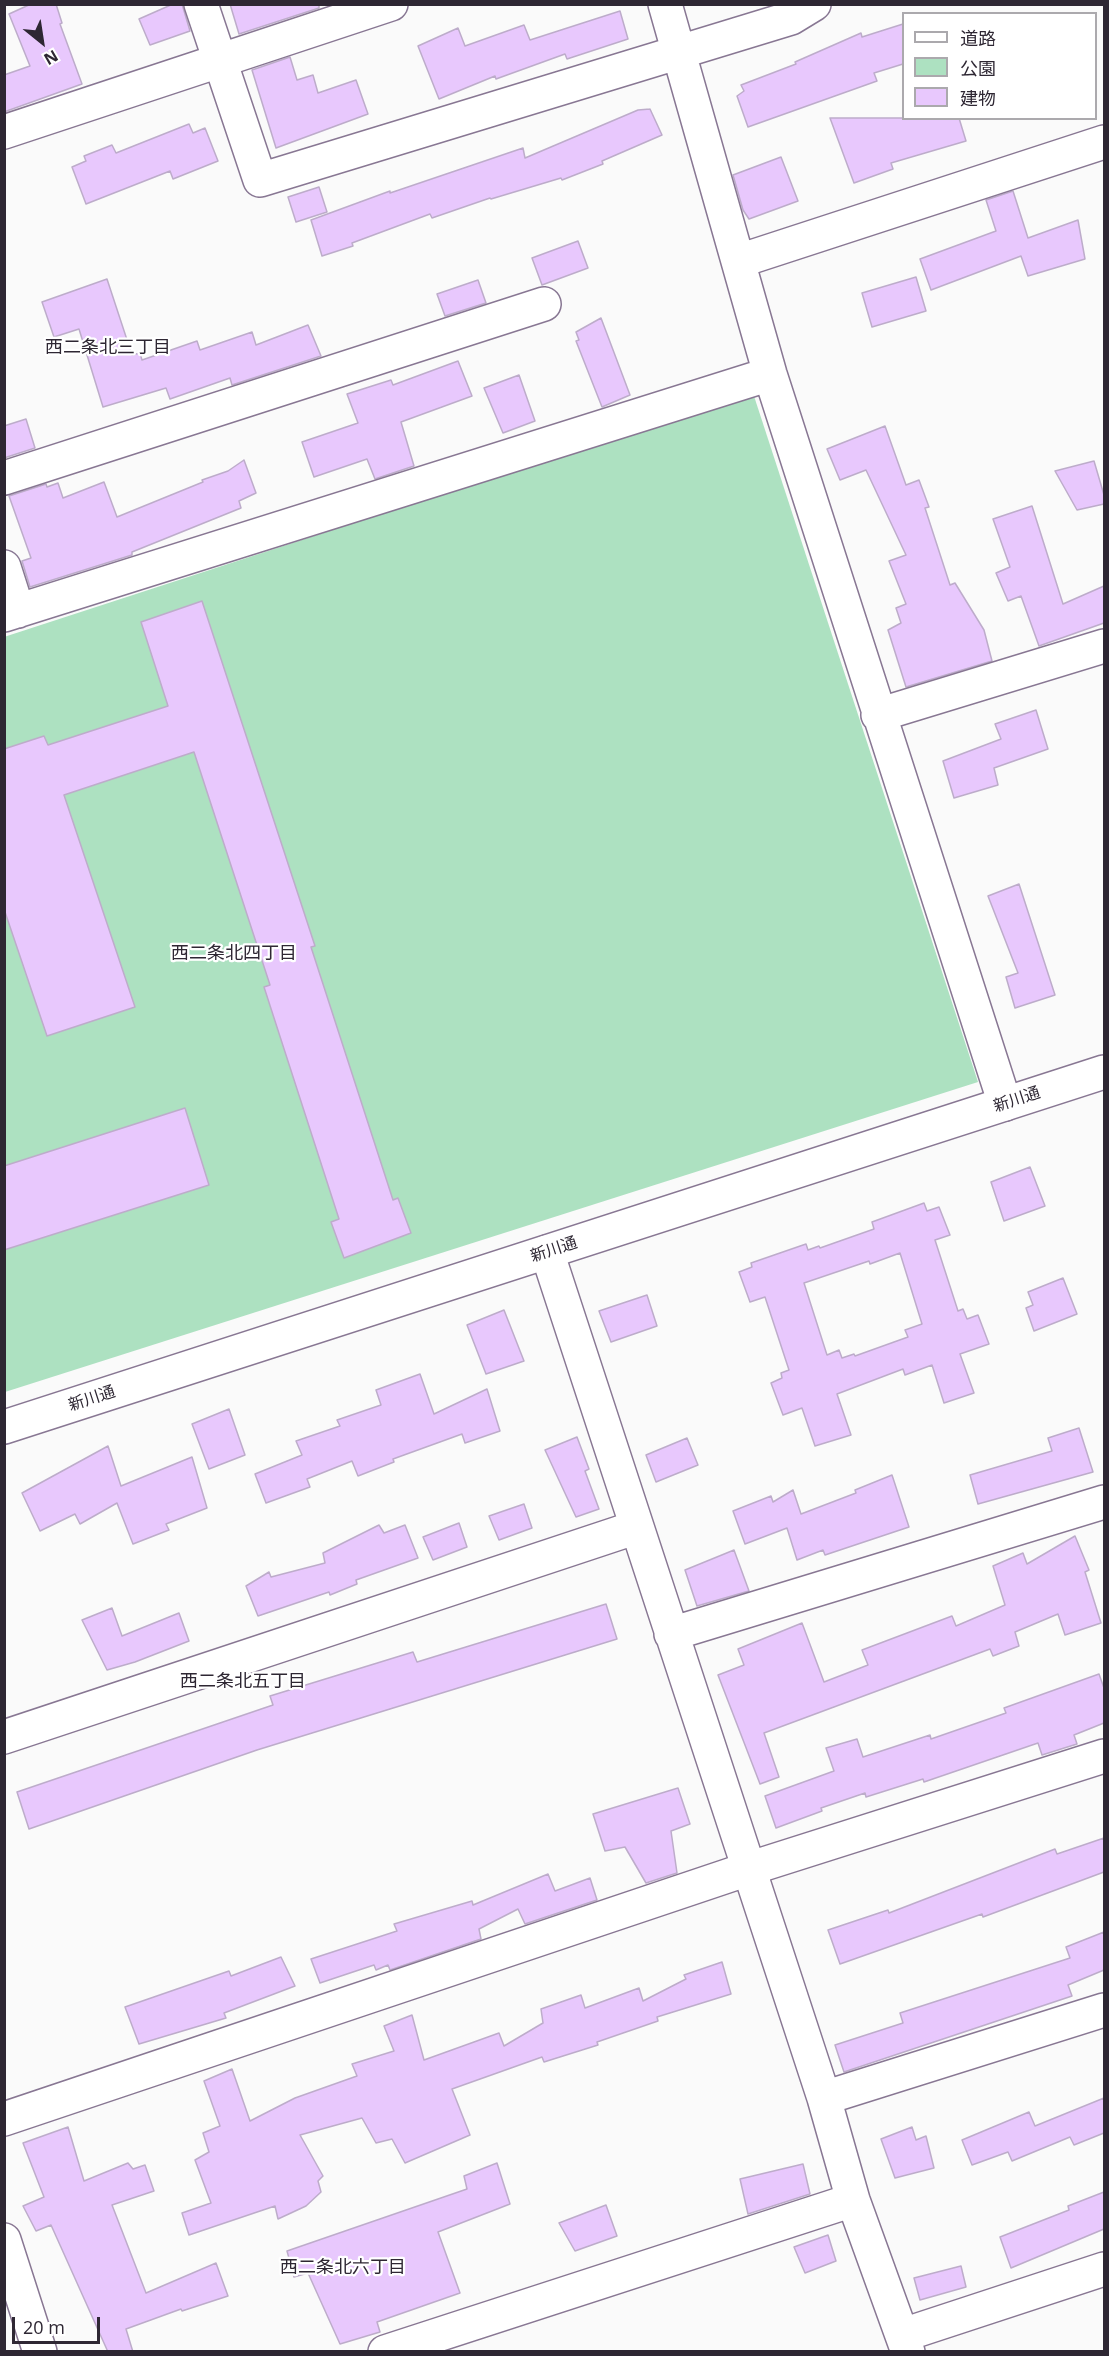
<!DOCTYPE html>
<meta charset="utf-8">
<style>
body{margin:0}
#map{position:relative;width:1109px;height:2356px;overflow:hidden;background:#fafafa;font-family:"Open Sans","Noto Sans JP",sans-serif}
canvas{display:block}
.frame{position:absolute;inset:0;border:6px solid #2e2733;pointer-events:none}
.legend{position:absolute;left:902px;top:12px;width:195px;height:108px;box-sizing:border-box;background:#fff;border:2px solid #aba9ad;margin:0;padding:8px 10px;list-style:none;font-size:18px;color:#2e2733}
.legend li{display:flex;align-items:center;gap:12px;height:30px}
.legend b{width:30px;border:2px solid #aba9ad}
.north{position:absolute;left:12px;top:12px;width:60px;height:60px;-webkit-text-stroke:4px #fff;paint-order:stroke;rotate:150deg;font-size:16px;font-weight:700;line-height:24px;text-align:center;color:#2e2733}
.north::after{content:'';display:block;margin:auto;width:21px;height:27px;background:#2e2733;clip-path:polygon(50% 0,100% 100%,50% 72%,0 100%)}
.scale{position:absolute;left:12px;top:2317px;width:88px;height:27px;box-sizing:border-box;border:3px solid #2e2733;border-top:0;padding-left:8px;font-size:18px;line-height:21px;white-space:nowrap;color:#2e2733;-webkit-text-stroke:4px #fff;paint-order:stroke}
</style>
<div id="map">
<canvas width="1109" height="2356"></canvas>
<div class="frame"></div>
<ul class="legend">
<li><b style="height:8px;background:#fff"></b>道路</li>
<li><b style="height:16px;background:#ade1c1"></b>公園</li>
<li><b style="height:16px;background:#e8c8fd"></b>建物</li>
</ul>
<div class="north">N</div>
<div class="scale">20 m</div>
</div>
<script>
const g = document.querySelector('canvas').getContext('2d');
g.lineJoin = 'round';
function fillPath(path, color) { g.fillStyle = color; g.fill(path, 'evenodd'); }
const toPath = rows => new Path2D(rows.map(r => 'M' + r).join(''));
function stroke(path, color, width, dash) { g.strokeStyle = color; g.lineWidth = width; g.lineCap = dash ? 'butt' : 'round'; g.setLineDash(dash || []); g.stroke(path); }
function drawText(font, color, halo, rows, align = 'center') {
  g.font = font + ' "Open Sans","Noto Sans JP",sans-serif'; g.lineWidth = 4.5; g.setLineDash([]); g.textBaseline = 'middle'; g.strokeStyle = halo; g.fillStyle = color; for (const [text, x, y, turn = 0] of rows) {
    g.save(); g.translate(x, y); g.rotate((+turn || 0) * Math.PI / 180); g.textAlign = isNaN(turn) ? turn : align; if (halo) g.strokeText(text, 0, 0); g.fillText(text, 0, 0); g.restore();
  }
}
fillPath(toPath([
 [753,393,978,1082,5,1392,4,637]
]), '#ade1c1');
const building = toPath([
 [31,4,56,4,62,23,60,24,82,84,4,112,4,75,30,66,9,14,31,4],
 [173,4,182,4,190,31,150,45,139,19,173,4],
 [230,4,319,4,319,8,239,34,230,4],
 [620,11,628,39,567,59,565,54,496,79,495,76,439,99,418,46,458,28,465,46,524,25,530,40,620,11],
 [903,24,903,64,874,73,877,81,748,127,737,96,744,91,741,85,796,64,795,62,861,33,862,37,903,24],
 [290,57,297,80,313,75,318,93,356,80,368,114,276,148,252,70,290,57],
 [650,109,662,135,602,161,603,164,562,180,561,178,491,199,490,198,432,218,430,214,352,243,353,246,322,256,311,220,390,191,390,193,396,191,523,148,525,158,638,110,650,109],
 [830,118,959,118,966,141,891,163,893,169,854,183,830,118],
 [189,124,193,133,205,128,218,161,173,179,170,171,86,204,72,167,86,161,84,156,112,145,116,153,189,124],
 [781,157,798,201,749,219,743,210,733,175,781,157],
 [319,187,327,212,296,222,288,197,319,187],
 [1013,191,1028,238,1078,220,1085,259,1028,276,1021,256,931,290,920,259,996,231,986,200,1013,191],
 [578,241,588,268,542,285,532,258,578,241],
 [916,277,926,311,872,327,862,293,916,277],
 [107,279,132,355,140,353,142,360,197,341,200,350,252,332,256,345,308,325,321,356,232,385,230,378,170,399,166,388,103,407,79,329,54,337,42,302,107,279],
 [478,280,486,303,445,316,437,294,478,280],
 [601,318,630,395,602,407,576,341,579,340,576,332,601,318],
 [458,361,472,396,401,422,414,466,375,479,367,459,314,477,302,442,358,423,347,394,391,380,393,385,458,361],
 [519,375,535,421,503,433,484,388,519,375],
 [26,419,35,448,4,458,4,426,26,419],
 [885,426,906,485,919,480,929,507,925,508,950,585,955,583,984,630,992,661,906,687,888,630,901,623,896,608,906,604,889,561,906,555,866,470,840,480,827,449,885,426],
 [244,460,256,493,239,501,241,508,132,552,132,555,30,587,22,561,31,558,9,496,46,484,47,487,58,483,63,498,104,482,117,517,203,482,202,480,228,471,244,460],
 [1094,461,1104,495,1104,504,1077,510,1055,471,1094,461],
 [1032,506,1063,604,1104,586,1104,623,1039,646,1021,596,1008,601,996,573,1010,567,993,519,1032,506],
 [202,601,315,946,311,947,393,1200,398,1198,411,1233,344,1258,331,1222,339,1219,264,987,270,985,194,752,64,795,135,1007,47,1036,4,909,4,749,44,736,48,745,168,706,141,622,202,601],
 [1036,710,1048,749,994,768,998,785,954,798,943,761,1001,739,995,724,1036,710],
 [1019,884,1055,995,1015,1008,1006,977,1018,973,988,896,1019,884],
 [185,1108,209,1185,4,1250,4,1166,185,1108],
 [1030,1167,1045,1206,1004,1221,991,1182,1030,1167],
 [924,1203,927,1211,939,1207,950,1235,935,1240,958,1311,963,1309,967,1319,978,1315,989,1344,960,1354,974,1393,944,1403,932,1365,905,1375,903,1369,837,1394,851,1435,815,1446,802,1408,783,1415,771,1383,782,1378,781,1373,789,1370,765,1297,750,1302,739,1272,752,1267,751,1263,806,1244,808,1250,819,1246,820,1248,874,1229,872,1222,924,1203],
 [900,1253,922,1324,905,1330,908,1337,855,1356,854,1354,842,1358,839,1350,827,1355,804,1283,869,1261,870,1264,900,1253],
 [1063,1278,1077,1314,1034,1331,1026,1308,1033,1305,1028,1292,1063,1278],
 [647,1295,657,1326,611,1342,599,1311,647,1295],
 [504,1310,524,1361,486,1374,467,1325,504,1310],
 [420,1374,434,1414,487,1389,500,1431,465,1443,462,1434,393,1459,394,1462,358,1476,352,1461,307,1479,310,1487,266,1503,255,1474,302,1455,296,1441,340,1426,337,1420,381,1405,376,1390,420,1374],
 [229,1409,245,1455,209,1469,192,1424,229,1409],
 [1079,1428,1093,1472,978,1504,970,1475,1052,1451,1048,1438,1079,1428],
 [577,1437,589,1469,585,1471,599,1509,576,1517,545,1450,577,1437],
 [687,1438,698,1465,656,1482,646,1455,687,1438],
 [108,1446,121,1486,192,1457,207,1508,166,1524,169,1530,133,1544,117,1503,80,1524,75,1514,40,1531,22,1493,108,1446],
 [892,1475,909,1527,825,1555,823,1550,797,1560,787,1528,745,1544,733,1511,771,1496,773,1502,793,1490,801,1514,856,1493,855,1490,892,1475],
 [524,1504,532,1528,499,1540,489,1516,524,1504],
 [459,1523,467,1547,433,1560,423,1537,459,1523],
 [379,1525,384,1533,405,1525,418,1558,356,1580,357,1584,330,1595,329,1592,258,1616,246,1586,269,1572,271,1577,325,1563,323,1553,379,1525],
 [1075,1536,1089,1570,1085,1572,1101,1623,1065,1635,1058,1614,1015,1632,1019,1646,993,1656,990,1649,764,1733,779,1777,760,1784,718,1675,744,1665,738,1649,802,1623,824,1682,868,1665,862,1650,952,1616,956,1626,1005,1605,993,1566,1023,1553,1027,1564,1075,1536],
 [734,1550,749,1591,697,1606,685,1570,734,1550],
 [606,1604,617,1639,257,1750,29,1829,17,1792,273,1705,270,1696,413,1652,417,1662,606,1604],
 [112,1608,122,1636,179,1613,189,1641,135,1662,107,1670,82,1620,112,1608],
 [1099,1674,1104,1688,1104,1723,1074,1735,1077,1744,1042,1755,1038,1743,924,1782,923,1779,866,1797,865,1793,821,1808,822,1811,776,1828,765,1796,834,1771,826,1748,857,1739,863,1757,930,1735,931,1739,1006,1713,1004,1708,1099,1674],
 [678,1788,690,1824,671,1831,677,1873,646,1883,625,1847,605,1851,593,1814,678,1788],
 [1104,1838,1104,1872,983,1917,982,1914,840,1964,828,1930,888,1910,889,1913,1055,1849,1057,1854,1104,1838],
 [548,1874,555,1891,590,1878,597,1900,525,1924,518,1909,479,1929,481,1939,390,1970,388,1965,376,1970,374,1965,320,1983,311,1959,397,1931,394,1924,472,1901,473,1905,548,1874],
 [1104,1932,1104,1970,1068,1985,1072,1996,844,2072,835,2045,903,2023,900,2013,1070,1958,1066,1947,1104,1932],
 [281,1957,295,1986,224,2013,226,2018,139,2044,125,2007,229,1971,231,1976,281,1957],
 [722,1962,731,1994,657,2017,658,2021,597,2042,598,2045,544,2062,542,2057,452,2089,470,2135,405,2163,392,2139,376,2143,362,2118,300,2135,323,2176,318,2181,321,2192,306,2206,278,2219,275,2206,189,2235,182,2213,211,2203,195,2160,209,2152,203,2133,220,2126,204,2081,232,2069,250,2121,295,2098,357,2076,352,2064,394,2051,384,2026,412,2015,424,2060,499,2033,504,2046,543,2023,541,2009,581,1995,585,2008,639,1988,643,2001,686,1979,684,1975,722,1962],
 [1104,2098,1104,2133,1074,2145,1070,2137,1012,2161,1008,2152,972,2165,962,2140,1029,2112,1035,2126,1104,2098],
 [68,2127,84,2181,128,2163,133,2169,145,2165,154,2191,112,2205,146,2293,216,2263,228,2296,182,2311,181,2309,126,2329,133,2352,108,2352,51,2225,36,2231,23,2206,44,2197,23,2143,68,2127],
 [912,2127,916,2140,926,2136,934,2168,895,2178,881,2139,912,2127],
 [497,2163,510,2204,438,2232,460,2293,377,2322,380,2332,340,2344,308,2273,294,2277,287,2251,467,2189,464,2176,497,2163],
 [803,2164,810,2194,748,2214,740,2179,803,2164],
 [1104,2192,1104,2229,1011,2268,1000,2237,1069,2210,1068,2206,1104,2192],
 [606,2205,617,2236,575,2251,559,2223,606,2205],
 [828,2235,836,2261,805,2273,794,2247,828,2235],
 [961,2266,966,2287,920,2300,914,2278,961,2266]
]);
fillPath(building, '#e8c8fd');
stroke(building, '#bdacca', 1.5);
const minor = toPath([
 [201,4,260,180,791,18,814,4],
 [665,4,770,374,1005,1104],
 [4,132,391,4],
 [739,261,1104,142],
 [4,478,544,304],
 [4,567,18,611],
 [4,615,770,374],
 [878,715,1104,646],
 [547,1252,824,2098,853,2200,908,2352],
 [671,1634,1104,1502],
 [4,1737,637,1527],
 [824,2098,1104,2010],
 [4,2119,748,1869,1104,1756],
 [4,2240,40,2352],
 [903,2335,1104,2269],
 [385,2352,853,2200]
]);
const tertiary = toPath([
 [4,1427,1104,1072]
]);
stroke(minor, '#887793', 36);
stroke(tertiary, '#887793', 36);
stroke(minor, '#fff', 33);
stroke(tertiary, '#fff', 33);
drawText('16px', '#2e2733', '#fff', [
 ["新川通",1017,1100,-18],
 ["新川通",554,1250,-18],
 ["新川通",92,1399,-18]
]);
drawText('18px', '#2e2733', '#fff', [
 ["西二条北三丁目",108,348],
 ["西二条北四丁目",234,954],
 ["西二条北五丁目",243,1682],
 ["西二条北六丁目",343,2268]
]);
</script>
